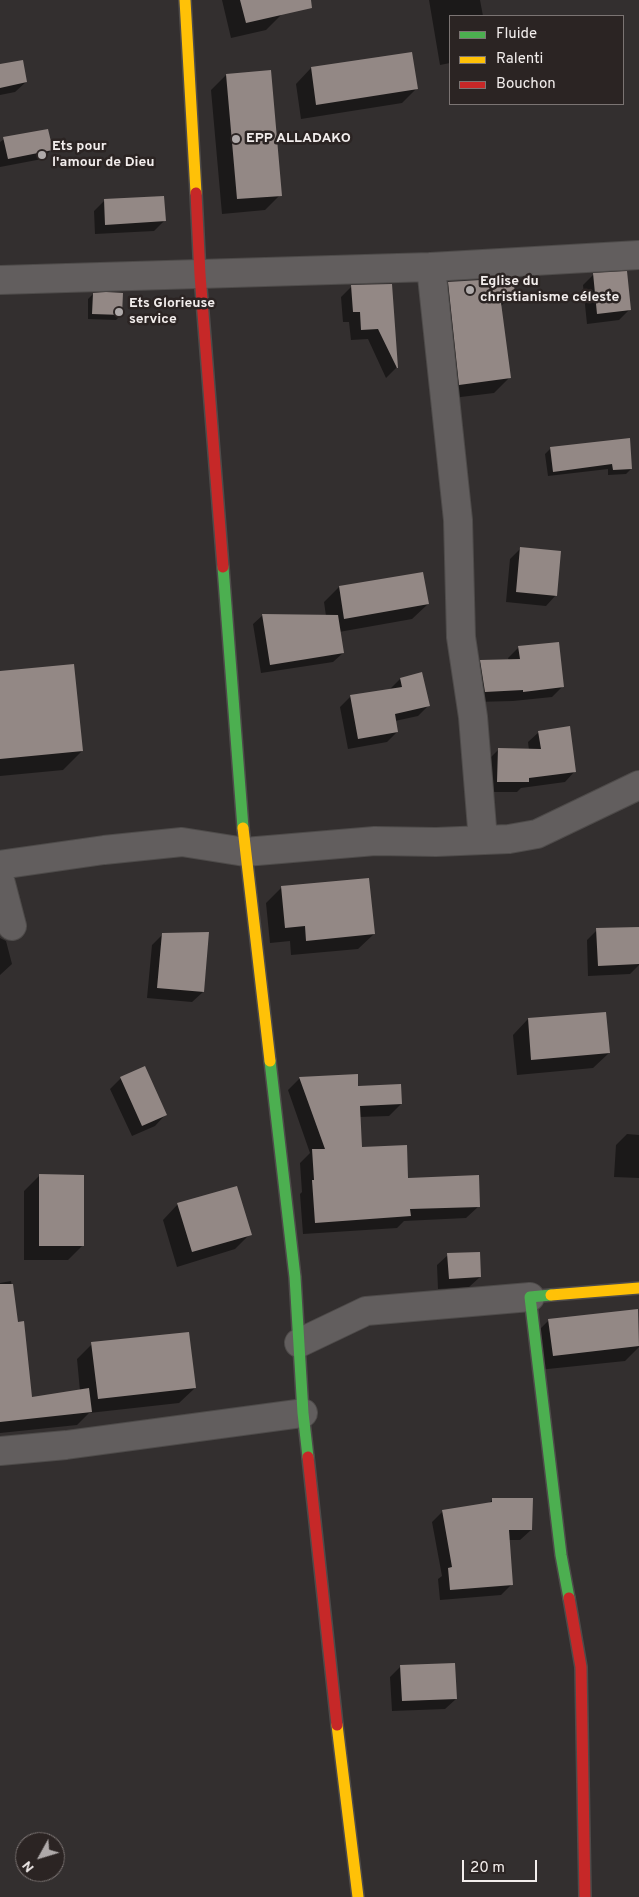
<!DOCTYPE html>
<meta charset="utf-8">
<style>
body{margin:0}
#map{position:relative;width:639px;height:1897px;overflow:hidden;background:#332f2f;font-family:Overpass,sans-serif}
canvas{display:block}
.legend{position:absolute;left:449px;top:15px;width:175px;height:90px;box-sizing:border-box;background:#2b2423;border:1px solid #7b7473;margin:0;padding:6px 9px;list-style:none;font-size:15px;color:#f2edec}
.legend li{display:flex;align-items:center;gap:10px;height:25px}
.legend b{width:25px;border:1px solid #7b7473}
.north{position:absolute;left:15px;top:1832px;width:50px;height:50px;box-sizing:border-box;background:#2b2423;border:1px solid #7b7473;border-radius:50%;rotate:231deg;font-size:14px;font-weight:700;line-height:20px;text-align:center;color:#f2edec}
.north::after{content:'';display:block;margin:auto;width:18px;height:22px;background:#afaaaa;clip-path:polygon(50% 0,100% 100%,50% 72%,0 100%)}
.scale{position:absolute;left:462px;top:1860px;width:75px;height:22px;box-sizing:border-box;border:2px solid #f2edec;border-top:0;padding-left:6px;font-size:15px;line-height:18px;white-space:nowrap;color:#f2edec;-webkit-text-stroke:4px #2b2423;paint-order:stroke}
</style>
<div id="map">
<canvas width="639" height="1897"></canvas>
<ul class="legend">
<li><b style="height:6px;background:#4caf50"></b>Fluide</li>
<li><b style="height:6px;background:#ffc107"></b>Ralenti</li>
<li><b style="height:6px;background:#c62828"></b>Bouchon</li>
</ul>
<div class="north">N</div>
<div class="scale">20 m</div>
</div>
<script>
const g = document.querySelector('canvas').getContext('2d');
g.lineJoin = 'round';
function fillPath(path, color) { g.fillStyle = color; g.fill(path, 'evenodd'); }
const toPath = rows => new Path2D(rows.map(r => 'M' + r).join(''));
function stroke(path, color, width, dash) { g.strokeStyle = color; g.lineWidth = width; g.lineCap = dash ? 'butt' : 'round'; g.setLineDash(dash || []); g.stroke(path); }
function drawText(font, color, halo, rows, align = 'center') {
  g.font = font + ' Overpass,sans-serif'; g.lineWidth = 5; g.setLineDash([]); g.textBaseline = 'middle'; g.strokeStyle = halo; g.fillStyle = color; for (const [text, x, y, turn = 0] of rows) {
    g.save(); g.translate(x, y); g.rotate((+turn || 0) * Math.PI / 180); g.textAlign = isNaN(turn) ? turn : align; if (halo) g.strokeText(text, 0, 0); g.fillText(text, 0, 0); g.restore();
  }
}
fillPath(toPath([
 [222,0,278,0,281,15,266,30,231,38],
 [429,0,480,0,483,16,450,16,450,63,440,65],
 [0,66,26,82,15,92,0,95],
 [311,68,417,88,402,103,301,119,296,84],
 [226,75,280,195,265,210,222,214,211,90],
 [4,139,51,150,42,159,0,167,0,142],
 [104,201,165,220,154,231,95,234,94,211],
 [625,273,629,310,619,320,587,324,583,285,593,275],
 [449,283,514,293,500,307,509,378,494,393,444,399,434,298],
 [391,285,397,367,386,378,368,339,351,340,349,322,343,322,341,297,352,286],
 [93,294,121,315,116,320,88,319,88,299],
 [629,439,631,469,626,474,608,475,608,469,548,476,545,454,550,449],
 [520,549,556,595,546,606,506,602,510,559],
 [339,587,428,604,412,619,339,632,343,653,333,662,261,673,253,624,263,615,326,616,324,602],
 [519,647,562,687,552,697,513,701,475,702,470,672,481,662,509,661,508,658],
 [0,673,82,751,63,770,0,776],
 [421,674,429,705,418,716,395,721,397,732,387,742,348,749,340,707,351,696,389,690,400,679],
 [539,732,575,771,565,782,521,788,517,792,487,792,488,760,498,750,529,750,528,742],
 [281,888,374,934,358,949,291,955,290,941,270,943,266,903],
 [639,928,639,965,630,974,588,976,587,940,597,930],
 [163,934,203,992,192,1002,147,998,152,945],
 [0,938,6,941,12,964,0,975],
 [528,1019,609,1053,593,1068,517,1075,513,1035],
 [121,1078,165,1115,155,1126,132,1136,110,1089],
 [300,1078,357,1087,401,1104,389,1116,359,1117,361,1148,407,1179,479,1206,466,1218,404,1221,397,1228,303,1234,300,1194,302,1192,300,1163,310,1153,288,1090],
 [627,1134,639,1135,639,1178,614,1177,616,1145],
 [39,1176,83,1245,68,1260,24,1260,24,1191],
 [178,1204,250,1234,235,1249,177,1267,163,1220],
 [448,1255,480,1277,469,1287,438,1289,437,1265],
 [11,1281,17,1323,30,1398,80,1391,77,1359,92,1344,195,1388,179,1403,89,1413,77,1425,0,1433,0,1283],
 [636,1311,639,1347,625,1361,538,1370,534,1335,549,1320],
 [493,1499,531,1530,520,1540,508,1540,511,1585,501,1595,440,1600,438,1579,442,1576,432,1522,443,1511,488,1504],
 [401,1666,456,1699,445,1709,392,1711,390,1677]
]), '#0007');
fillPath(toPath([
 [240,0,311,0,312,8,246,23],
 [412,52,418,89,316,105,311,67],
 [23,60,27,82,0,88,0,64],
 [271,70,282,196,237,199,226,74],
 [48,129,53,150,8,159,3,137],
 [164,196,166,221,105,225,104,199],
 [627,271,631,310,597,314,593,273],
 [513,278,515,293,500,295,511,378,459,385,448,282],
 [392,284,398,368,397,368,378,329,361,330,360,312,353,312,351,285],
 [106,292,123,293,122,315,92,314,93,293],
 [630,438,632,469,613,470,612,464,553,472,550,447],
 [520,547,561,551,557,596,516,592],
 [423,572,429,604,344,619,339,586],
 [262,614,338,615,344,653,270,665],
 [559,642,564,687,523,692,523,690,485,692,480,660,520,659,518,646],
 [74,664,83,751,0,759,0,671],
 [422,672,430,706,395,714,398,732,358,739,350,695,402,687,400,678],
 [570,726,576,772,529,778,529,782,497,782,498,748,541,749,538,731],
 [369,878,375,934,306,941,305,926,285,928,281,886],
 [639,927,639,964,598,966,596,928],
 [209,932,204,992,157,988,162,933],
 [606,1012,610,1053,531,1060,528,1018],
 [145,1066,167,1115,142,1126,120,1077],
 [358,1074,358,1086,401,1084,402,1104,360,1106,362,1147,407,1145,408,1178,479,1175,480,1207,410,1209,411,1216,315,1223,312,1180,314,1180,312,1149,325,1149,299,1077],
 [39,1174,84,1175,84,1246,39,1246],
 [237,1186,252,1235,192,1252,177,1203],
 [480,1252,481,1277,449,1279,447,1253],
 [0,1284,13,1284,18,1322,24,1321,32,1397,89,1388,92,1412,0,1422],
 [638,1309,639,1346,553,1356,548,1319],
 [189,1332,196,1388,98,1399,91,1342],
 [492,1498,533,1498,532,1530,509,1530,513,1585,450,1590,448,1568,452,1567,442,1510,492,1502],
 [455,1663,457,1699,402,1701,400,1665]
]), '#938885');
const street = toPath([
 [431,267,458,520,461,637,473,717,483,840],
 [0,280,431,267,639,255],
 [0,865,104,850,182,842,245,852,375,841,436,842,509,839,537,834,639,785],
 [0,880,12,926],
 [299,1343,366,1311,530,1297],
 [0,1451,66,1445,303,1413]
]);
const fast = toPath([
 [223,567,243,828],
 [270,1061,295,1277,303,1413,308,1457],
 [551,1295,530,1297,561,1555,569,1598]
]);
const slow = toPath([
 [185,0,196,193],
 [243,828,270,1061],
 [551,1295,639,1288],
 [337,1725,358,1897]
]);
const jam = toPath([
 [196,193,200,275,223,567],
 [308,1457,337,1725],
 [569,1598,581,1667,585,1897]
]);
stroke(street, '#4e4b4a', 30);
stroke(fast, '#4e4b4a', 14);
stroke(slow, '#4e4b4a', 14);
stroke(jam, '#4e4b4a', 14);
stroke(street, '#625e5e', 28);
stroke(fast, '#4caf50', 11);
stroke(slow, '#ffc107', 11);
stroke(jam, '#c62828', 11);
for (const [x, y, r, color] of [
 [236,139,5,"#afaaaa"],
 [42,155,5,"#afaaaa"],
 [470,290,5,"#afaaaa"],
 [119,312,5,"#afaaaa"]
]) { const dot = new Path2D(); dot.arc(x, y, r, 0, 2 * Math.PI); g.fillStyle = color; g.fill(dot); stroke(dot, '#2b2423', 2); }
drawText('bold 14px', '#f2edec', '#2b2423', [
 ["EPP ALLADAKO",246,139],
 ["Ets pour",52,147],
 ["l'amour de Dieu",52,163],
 ["Eglise du",480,282],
 ["christianisme céleste",480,298],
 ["Ets Glorieuse",129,304],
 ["service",129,320]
], 'left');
</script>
